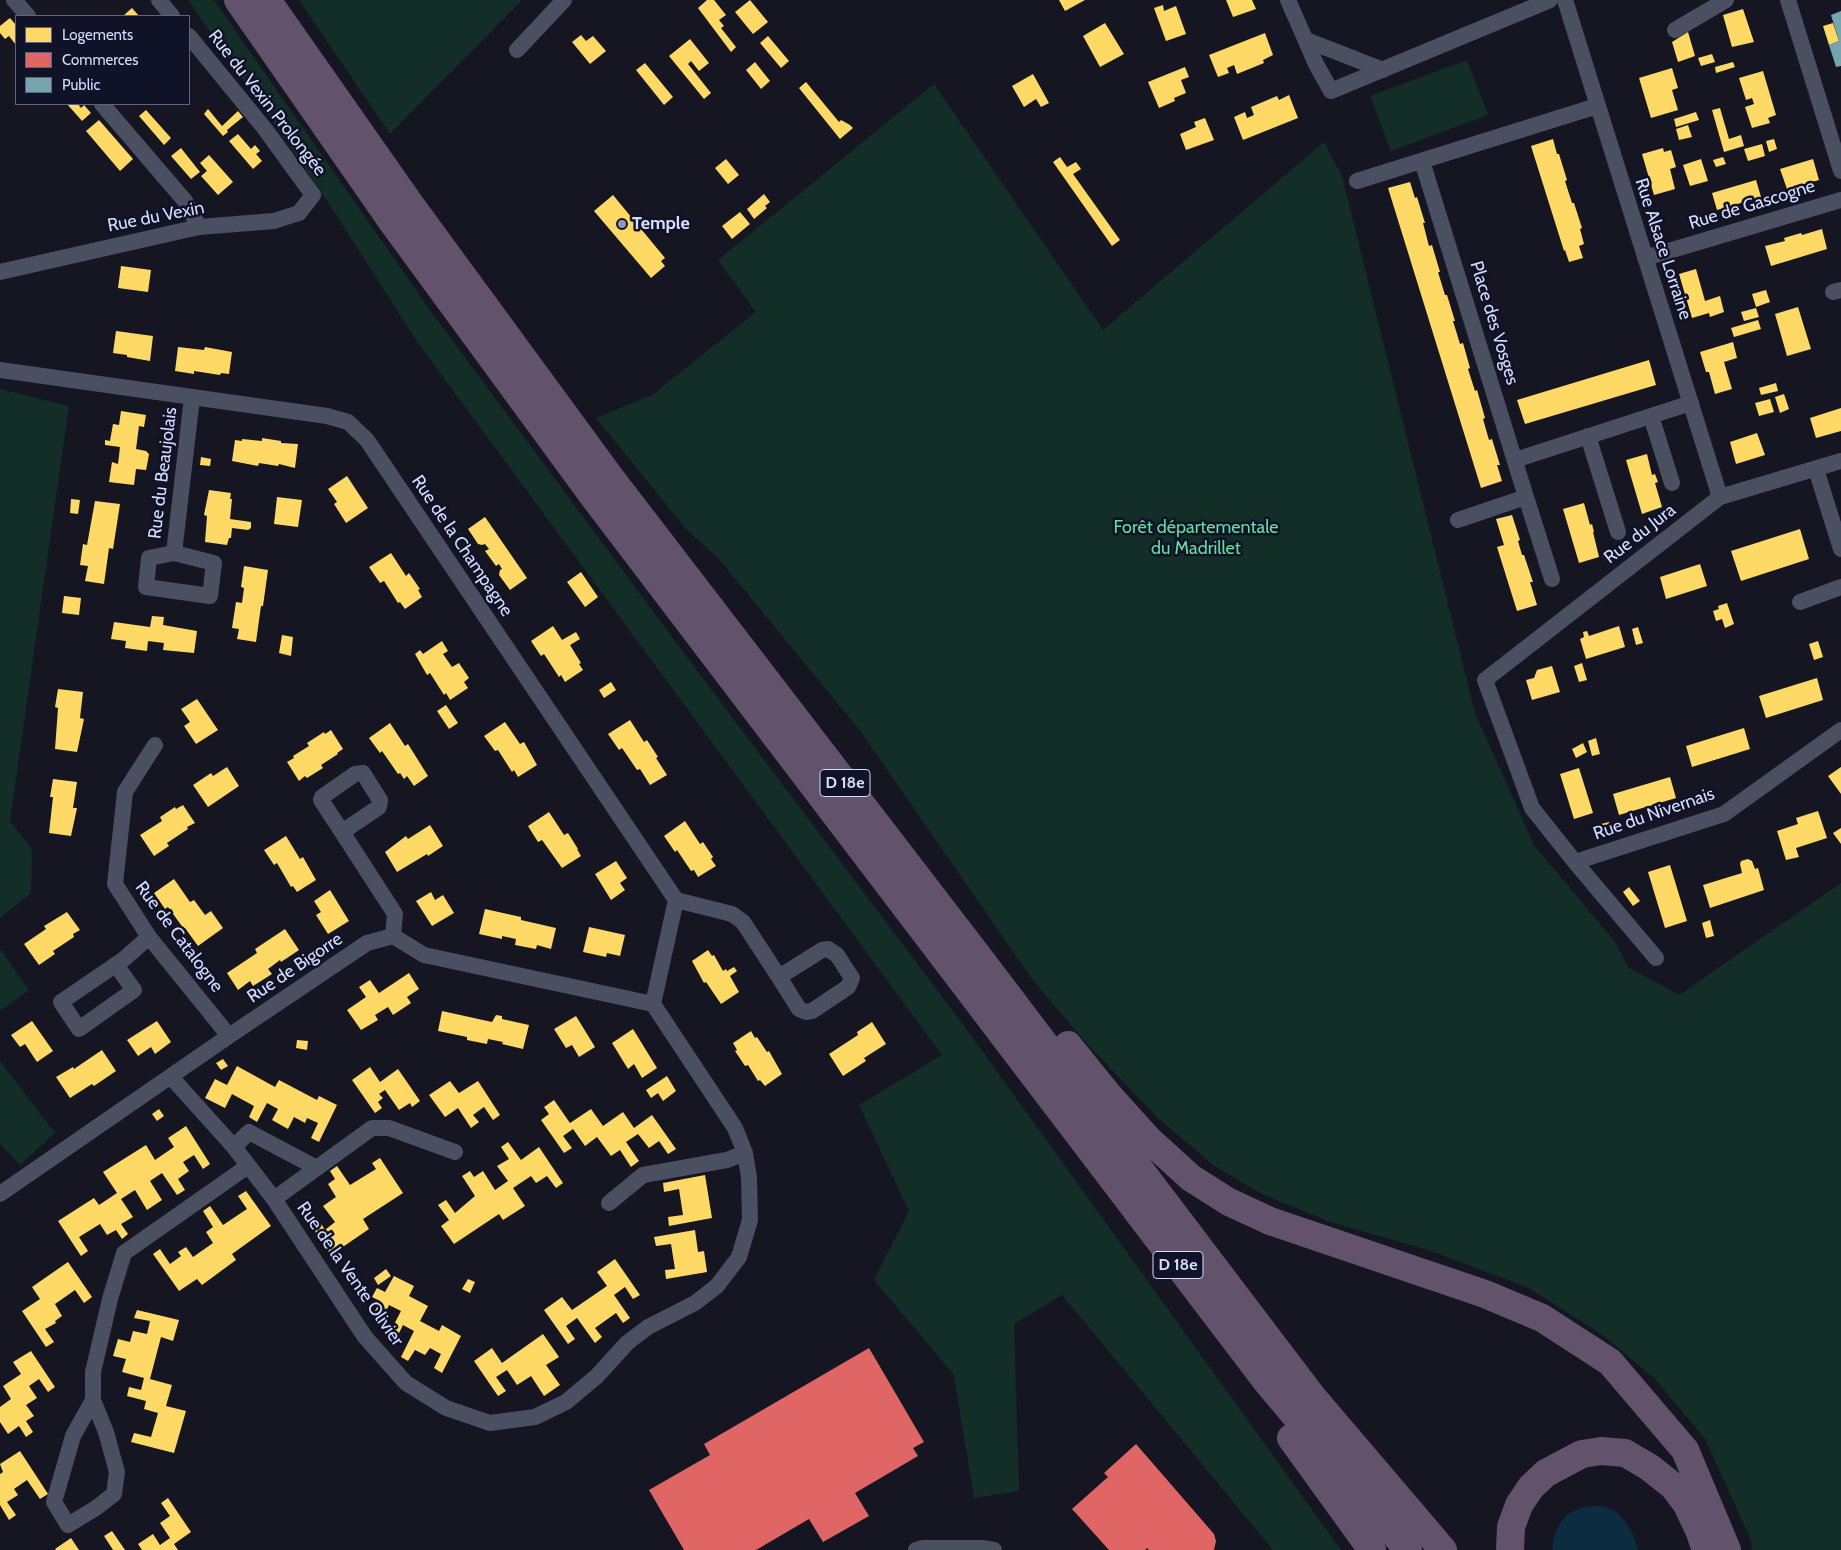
<!DOCTYPE html>
<meta charset="utf-8">
<style>
body{margin:0}
#map{position:relative;width:1841px;height:1550px;overflow:hidden;background:#151622;font-family:Cabin,sans-serif}
canvas{display:block}
.legend{position:absolute;left:15px;top:15px;width:175px;height:90px;box-sizing:border-box;background:#101227;border:1px solid #5f637d;margin:0;padding:6px 9px;list-style:none;font-size:15px;color:#d6dcfe}
.legend li{display:flex;align-items:center;gap:10px;height:25px}
.legend b{width:25px;border:1px solid #5f637d}
</style>
<div id="map">
<canvas width="1841" height="1550"></canvas>
<ul class="legend">
<li><b style="height:14px;background:#ffd966"></b>Logements</li>
<li><b style="height:14px;background:#e06666"></b>Commerces</li>
<li><b style="height:14px;background:#76a5af"></b>Public</li>
</ul>
</div>
<script>
const g = document.querySelector('canvas').getContext('2d');
g.lineJoin = 'round';
function fillPath(path, color) { g.fillStyle = color; g.fill(path, 'evenodd'); }
const toPath = rows => new Path2D(rows.map(r => 'M' + r).join(''));
function stroke(path, color, width, dash) { g.strokeStyle = color; g.lineWidth = width; g.lineCap = dash ? 'butt' : 'round'; g.setLineDash(dash || []); g.stroke(path); }
function drawText(font, color, halo, rows, align = 'center') {
  g.font = font + ' Cabin,sans-serif'; g.lineWidth = 5; g.setLineDash([]); g.textBaseline = 'middle'; g.strokeStyle = halo; g.fillStyle = color; for (const [text, x, y, turn = 0] of rows) {
    g.save(); g.translate(x, y); g.rotate((+turn || 0) * Math.PI / 180); g.textAlign = isNaN(turn) ? turn : align; if (halo) g.strokeText(text, 0, 0); g.fillText(text, 0, 0); g.restore();
  }
}
fillPath(toPath([
 [188,0,214,0,432,313,684,653,970,1034,1341,1550,1273,1550,1062,1295,1014,1324,1019,1491,974,1498,954,1375,874,1280,909,1211,859,1105,942,1055,418,343,326,199],
 [299,0,522,0,390,134],
 [1467,60,1488,115,1391,151,1370,96],
 [934,84,1103,330,1324,142,1342,176,1475,713,1534,845,1615,942,1628,967,1679,995,1841,883,1841,1550,1752,1550,1751,1540,1705,1439,1655,1379,1604,1336,1529,1288,1431,1251,1330,1222,1262,1194,1213,1165,1158,1118,1086,1043,1032,979,861,732,719,559,686,529,596,418,652,395,756,312,718,260],
 [0,389,69,406,10,821,32,849,31,893,0,918],
 [0,949,29,990,0,1011],
 [0,1061,55,1133,20,1165,0,1144]
]), '#132d27');
fillPath(toPath([
 [1593,1506,1604,1506,1615,1511,1624,1520,1633,1534,1638,1550,1552,1550,1554,1537,1559,1525,1568,1514,1581,1508]
]), '#0c2d41');
fillPath(toPath([
 [707,0,714,0,726,15,719,20,724,26,721,28,736,47,731,52,698,8],
 [750,0,768,22,753,34,735,12],
 [1059,0,1085,0,1065,11],
 [1226,0,1252,0,1256,9,1233,17],
 [1163,5,1164,11,1176,6,1186,34,1166,41,1154,8],
 [132,8,139,16,123,16],
 [1743,9,1754,42,1732,47,1723,15],
 [10,18,16,25,16,45,9,36,5,39,0,33,0,26],
 [1105,23,1124,54,1100,67,1083,36],
 [1833,23,1839,41,1829,45,1823,26],
 [1688,32,1695,56,1678,62,1672,42],
 [1265,33,1273,55,1263,60,1264,63,1237,74,1234,65,1227,68,1229,73,1218,77,1209,55],
 [581,35,586,41,593,36,606,51,590,64,572,42],
 [768,36,789,61,781,68,760,43],
 [690,39,709,63,699,71,691,61,688,64,711,93,704,99,669,56],
 [1712,54,1715,62,1701,66,1698,58],
 [755,62,770,81,761,89,746,70],
 [1733,62,1735,67,1716,73,1715,67],
 [645,63,673,97,664,105,636,70],
 [1185,67,1189,77,1181,80,1186,93,1174,98,1175,101,1159,108,1148,82],
 [1672,68,1678,88,1672,90,1678,110,1651,118,1639,78],
 [1763,71,1776,115,1768,118,1770,123,1752,128,1745,107,1754,104,1752,98,1746,100,1739,78],
 [1033,74,1049,103,1041,107,1036,99,1024,107,1012,86],
 [806,82,839,122,841,120,850,125,853,128,840,139,799,88],
 [1289,95,1298,118,1243,140,1234,117,1245,112,1247,118,1254,115,1251,107,1277,96,1279,100],
 [67,104,78,104,81,108,84,105,91,113,82,121],
 [1720,108,1729,139,1741,135,1744,146,1724,152,1712,110],
 [208,109,222,126,238,111,243,117,227,130,228,132,223,136,204,114],
 [146,110,171,138,164,145,139,116],
 [1696,112,1699,120,1676,127,1674,119],
 [1205,118,1214,140,1186,150,1180,134,1196,127,1194,122],
 [99,120,133,159,120,171,86,131],
 [1688,125,1692,137,1679,140,1676,129],
 [238,134,251,149,255,145,260,151,256,154,262,161,253,169,229,141],
 [1553,139,1557,154,1559,154,1567,180,1565,181,1572,203,1574,203,1582,228,1580,229,1584,244,1579,246,1583,258,1569,262,1565,250,1564,251,1531,146],
 [1774,139,1777,149,1769,152,1766,141],
 [1762,144,1765,156,1748,161,1744,149],
 [181,148,200,172,191,179,171,156],
 [1663,148,1664,152,1671,150,1676,167,1670,169,1675,189,1654,195,1642,154],
 [209,155,233,182,218,195,201,176,207,171,200,163],
 [1060,157,1067,167,1076,162,1081,169,1073,174,1120,240,1112,246,1053,162],
 [1723,157,1726,164,1716,167,1713,160],
 [726,159,739,175,728,184,715,168],
 [1701,159,1708,181,1690,186,1683,165],
 [1813,159,1819,180,1787,189,1780,169],
 [1756,180,1761,197,1717,210,1712,193],
 [1410,182,1415,198,1417,197,1425,223,1423,223,1429,246,1432,245,1440,272,1438,272,1445,295,1447,295,1455,321,1453,321,1460,344,1463,343,1470,368,1468,369,1475,391,1477,390,1485,418,1483,419,1489,440,1492,439,1500,465,1497,465,1502,481,1481,488,1388,188],
 [764,194,770,202,765,206,767,208,754,219,747,209],
 [613,195,665,258,661,261,665,266,651,278,594,211],
 [740,212,750,224,732,239,722,226],
 [1822,229,1827,249,1771,266,1765,246,1785,241,1784,238,1801,233,1802,235],
 [121,266,151,270,148,292,118,288],
 [1696,269,1705,301,1720,296,1724,312,1710,317,1709,313,1692,318,1679,274],
 [1766,290,1770,302,1756,307,1752,294],
 [1798,307,1811,349,1787,356,1775,314],
 [1756,308,1759,317,1744,321,1741,312],
 [1758,320,1761,329,1734,337,1731,328],
 [116,331,153,336,150,361,127,357,127,355,113,353],
 [1733,342,1737,358,1724,362,1732,389,1715,394,1709,372,1706,372,1700,352],
 [178,347,204,350,205,347,232,352,229,374,221,373,220,375,194,371,194,374,175,371],
 [1649,360,1656,385,1525,424,1517,400],
 [1776,383,1778,391,1761,395,1759,388],
 [1784,394,1789,409,1780,413,1775,397],
 [1770,399,1774,412,1759,416,1755,403],
 [1841,408,1841,431,1816,438,1810,418],
 [121,411,146,415,144,427,139,426,136,449,146,451,149,454,148,460,146,470,136,469,134,485,109,482,112,462,118,464,120,447,105,445,105,440,110,441,113,424,119,425],
 [1757,433,1765,455,1736,464,1730,442],
 [262,438,281,441,281,443,298,444,295,468,279,464,278,466,259,463,258,466,232,461,235,440,242,441,242,439,262,441],
 [1647,454,1652,475,1655,474,1658,482,1655,483,1662,507,1642,514,1626,460],
 [201,457,211,459,210,466,200,465],
 [347,476,368,508,346,523,334,504,337,502,328,489],
 [209,490,231,493,230,499,232,499,230,519,251,522,251,528,248,530,232,528,231,538,229,538,227,545,205,542,207,516,204,515],
 [277,497,302,500,298,527,274,524],
 [71,499,80,500,78,514,70,513],
 [95,501,120,504,113,549,109,548,104,584,85,581,88,566,80,565,83,544,87,545],
 [1584,503,1590,525,1592,524,1594,532,1593,532,1599,557,1579,563,1563,509],
 [1512,515,1520,540,1518,541,1522,555,1524,555,1533,582,1530,582,1537,605,1517,611,1497,547,1504,545,1496,519],
 [485,517,527,578,510,590,499,575,500,570,502,569,499,564,496,566,485,551,489,549,485,544,482,545,478,544,468,529],
 [1800,529,1809,559,1741,581,1731,551],
 [391,553,406,576,409,573,420,589,418,590,422,597,405,609,400,602,398,603,384,581,380,583,369,567],
 [1700,564,1707,586,1666,599,1660,577],
 [244,566,268,570,263,606,261,606,256,642,237,639,239,629,232,628,236,602,242,603,244,588,241,587],
 [581,572,598,597,585,607,567,582],
 [64,596,81,598,79,615,62,613],
 [1727,603,1734,624,1725,628,1722,619,1716,621,1713,611,1719,609,1718,606],
 [152,616,164,617,163,625,197,631,194,653,163,650,164,643,148,641,147,651,125,648,126,641,111,639,114,622,150,627],
 [553,626,562,640,576,632,580,639,570,645,581,663,579,664,583,670,565,682,561,675,559,677,544,654,541,656,531,641],
 [1619,626,1625,647,1586,659,1580,639,1584,637,1583,632,1587,631,1589,636],
 [1638,627,1643,643,1636,645,1632,629],
 [282,635,293,637,291,656,279,653],
 [442,641,448,651,443,654,452,667,459,663,469,678,464,682,468,688,450,700,446,693,444,695,430,673,427,675,415,654,420,650,423,654],
 [1818,641,1823,657,1814,660,1809,644],
 [1582,663,1587,680,1579,682,1574,666],
 [1552,666,1560,692,1532,700,1526,680,1534,678,1537,670],
 [1817,678,1823,700,1766,718,1759,696],
 [611,682,616,690,604,698,599,690],
 [58,689,83,692,80,718,84,719,77,752,55,749,58,708,55,707],
 [197,699,218,730,196,744,184,726,190,722,181,709],
 [446,705,458,723,449,729,437,711],
 [630,720,644,742,647,740,658,757,656,758,667,775,650,785,640,769,637,770,622,748,619,750,608,734],
 [505,722,520,744,524,742,537,765,518,777,514,770,512,772,498,750,495,751,484,736],
 [390,723,405,746,408,744,428,776,414,786,407,776,404,779,400,773,398,774,382,751,380,753,369,738],
 [1744,728,1750,749,1692,767,1686,746],
 [331,730,343,749,337,753,338,754,321,765,323,768,307,778,305,776,299,781,287,762,294,758,293,756,309,746,307,743,324,732,325,734],
 [1596,738,1600,754,1592,756,1588,741],
 [1583,743,1587,752,1576,758,1572,749],
 [227,767,239,786,208,807,193,785,211,773,213,776],
 [1841,767,1841,794,1828,776],
 [1579,768,1593,813,1574,819,1560,774],
 [1670,777,1676,798,1619,815,1613,794],
 [53,779,77,782,73,808,77,808,71,836,49,833,53,797,50,797],
 [183,805,195,823,187,827,188,829,167,843,169,846,154,856,140,835,162,821,160,817,175,807,176,809],
 [1818,811,1827,838,1796,848,1799,857,1786,860,1777,831,1798,824,1796,818],
 [549,812,564,835,568,833,578,849,577,849,581,856,562,868,542,840,538,842,528,826],
 [685,821,700,844,703,842,713,857,711,859,716,866,698,877,694,870,691,871,677,850,675,852,664,836],
 [1609,822,1611,829,1595,833,1593,826],
 [430,825,443,846,428,856,427,854,397,872,385,852,406,836,408,839],
 [1841,828,1841,844,1833,833],
 [286,836,300,859,303,857,316,880,297,892,293,886,291,887,277,863,274,865,264,850],
 [1748,859,1752,861,1755,869,1758,868,1764,890,1710,908,1703,885,1742,873,1740,864,1741,861],
 [616,861,627,878,620,883,625,890,611,900,595,874],
 [1670,865,1687,921,1665,928,1648,872],
 [174,879,190,902,194,900,205,915,211,911,223,928,198,946,185,928,184,929,168,907,165,909,154,893],
 [1629,887,1640,901,1633,906,1623,892],
 [330,890,349,921,328,934,316,915,321,912,314,901],
 [431,892,435,900,443,895,454,913,432,926,416,901],
 [485,909,521,917,521,920,556,928,551,949,537,945,536,949,515,945,516,939,502,936,502,939,479,934],
 [67,912,80,930,73,934,74,937,53,951,55,954,39,965,24,944,46,929,44,926],
 [1710,920,1714,936,1706,938,1702,923],
 [589,927,625,935,620,956,607,953,606,957,583,952],
 [285,929,299,950,281,962,280,960,268,969,272,974,253,986,250,981,238,990,227,973,257,953,255,949],
 [708,950,712,956,714,955,723,971,726,969,727,971,734,967,737,971,730,976,739,992,721,1004,706,982,704,983,692,961],
 [409,973,419,989,407,997,411,1003,393,1015,388,1007,375,1015,378,1020,361,1030,347,1010,366,997,359,987,370,980,379,993],
 [442,1011,492,1022,496,1015,502,1016,502,1019,529,1025,523,1049,502,1044,503,1042,488,1039,487,1044,467,1040,467,1037,438,1031],
 [576,1016,595,1047,579,1057,572,1045,566,1048,554,1029],
 [32,1021,53,1051,37,1062,25,1044,20,1047,11,1035],
 [157,1021,171,1042,155,1054,151,1047,138,1056,127,1040],
 [872,1022,886,1044,864,1058,866,1061,843,1076,829,1054,858,1035,857,1032],
 [633,1029,657,1068,642,1078,634,1064,628,1069,612,1043],
 [751,1031,755,1038,757,1037,767,1052,769,1051,782,1074,765,1086,760,1080,758,1081,748,1065,745,1066,735,1051,737,1050,733,1043],
 [297,1040,308,1041,307,1050,296,1048],
 [102,1050,116,1071,94,1086,92,1084,70,1098,56,1077,73,1067,74,1069],
 [223,1059,228,1066,221,1070,216,1063],
 [237,1066,275,1087,279,1080,317,1100,319,1096,337,1105,319,1142,311,1138,318,1123,307,1118,305,1123,294,1117,288,1129,272,1120,278,1109,267,1103,257,1122,249,1117,254,1106,232,1094,225,1108,205,1098,215,1079,227,1085],
 [370,1067,380,1082,398,1069,420,1101,412,1107,410,1103,399,1110,385,1090,379,1094,383,1098,378,1102,382,1108,375,1113,352,1080],
 [667,1076,676,1091,663,1101,658,1093,651,1098,646,1090],
 [450,1081,459,1093,478,1081,500,1115,493,1120,484,1107,473,1115,479,1122,471,1128,458,1108,445,1117,429,1095],
 [554,1100,570,1123,591,1109,603,1126,623,1112,634,1128,652,1115,676,1149,668,1154,659,1141,649,1148,638,1134,626,1142,639,1161,631,1167,620,1150,611,1156,597,1137,585,1146,573,1129,563,1136,572,1148,564,1153,541,1120,549,1114,544,1107],
 [159,1109,164,1116,157,1121,152,1114],
 [186,1126,210,1164,203,1169,194,1155,183,1162,189,1171,178,1179,185,1190,177,1195,162,1173,150,1181,162,1200,147,1210,135,1190,121,1199,133,1217,121,1224,128,1234,122,1239,116,1230,107,1235,100,1224,79,1237,88,1251,81,1256,58,1221,94,1198,99,1205,117,1193,103,1172,146,1145,155,1160,174,1147,168,1138],
 [508,1142,521,1160,539,1147,563,1183,556,1188,547,1176,536,1183,531,1176,513,1188,525,1206,503,1220,499,1214,454,1244,441,1226,449,1220,438,1205,446,1200,455,1213,475,1196,462,1176,470,1171,474,1177,483,1171,495,1190,508,1181,497,1166,509,1159,501,1147],
 [380,1158,403,1193,363,1219,369,1229,331,1255,308,1221,316,1216,325,1230,335,1222,323,1206,336,1197,328,1184,335,1179,330,1171,337,1166,350,1185,376,1169,372,1163],
 [705,1175,712,1218,669,1226,668,1217,683,1215,679,1189,664,1192,663,1183],
 [246,1191,271,1226,232,1254,236,1260,202,1285,197,1279,179,1291,153,1254,160,1249,170,1264,181,1256,178,1252,186,1247,193,1257,213,1243,206,1232,213,1227,203,1211,210,1206,223,1225,247,1209,238,1196],
 [695,1230,698,1252,704,1251,707,1272,666,1279,665,1270,675,1269,671,1244,656,1246,654,1237],
 [615,1259,640,1295,633,1299,625,1287,614,1295,630,1318,623,1323,616,1313,595,1328,602,1337,595,1343,577,1318,566,1326,575,1339,568,1344,544,1310,562,1297,572,1310,607,1286,597,1272],
 [68,1262,92,1297,84,1303,75,1290,55,1304,62,1316,55,1321,56,1323,45,1329,54,1342,46,1347,22,1311,40,1299,32,1287],
 [386,1269,391,1276,378,1285,374,1278],
 [394,1276,414,1286,409,1296,428,1306,420,1321,439,1331,442,1325,461,1336,442,1373,434,1368,441,1354,430,1348,425,1355,415,1350,408,1361,401,1357,414,1331,403,1325,397,1337,390,1332,401,1311,389,1305,383,1318,374,1313,380,1301,372,1297,377,1288,385,1292],
 [468,1279,475,1282,470,1293,462,1289],
 [137,1310,179,1320,173,1341,161,1337,150,1379,172,1385,166,1406,186,1411,174,1453,131,1442,134,1433,151,1437,158,1413,144,1409,146,1401,127,1396,129,1387,141,1390,144,1378,122,1372,126,1359,113,1356,118,1339,130,1342,133,1331,147,1334,150,1321,134,1318],
 [543,1334,559,1357,546,1365,560,1385,544,1396,531,1376,517,1385,507,1370,496,1377,506,1391,498,1396,474,1361,492,1348,502,1363],
 [31,1351,55,1387,48,1392,39,1379,29,1386,37,1398,26,1405,34,1416,26,1421,33,1432,26,1437,19,1426,8,1434,0,1422,0,1407,11,1399,3,1386,21,1374,13,1362],
 [20,1451,48,1494,40,1499,27,1480,14,1489,18,1495,7,1502,16,1515,9,1520,0,1505,0,1474,3,1472,0,1464],
 [168,1498,191,1532,174,1544,178,1550,142,1550,138,1544,153,1534,160,1545,170,1538,160,1523,170,1516,161,1503],
 [112,1531,125,1550,113,1550,104,1536],
 [71,1538,79,1550,56,1550,55,1549]
]), '#ffd966');
fillPath(toPath([
 [869,1348,924,1442,913,1448,918,1456,855,1493,869,1516,823,1542,809,1519,756,1550,684,1550,649,1490,710,1455,704,1444],
 [1136,1444,1214,1534,1216,1541,1214,1550,1149,1550,1147,1548,1145,1550,1109,1550,1072,1509,1108,1477,1104,1473]
]), '#e06666');
fillPath(toPath([
 [1841,11,1841,66,1836,67,1829,45,1839,41,1831,15]
]), '#76a5af');
stroke(toPath([
 [14,0,28,16],
 [159,0,172,16],
 [1288,0,1316,64,1331,91,1550,0],
 [1565,0,1720,497],
 [1788,0,1841,171],
 [1675,30,1726,0],
 [1306,40,1383,70],
 [517,50,564,0],
 [102,104,185,201,199,227],
 [1422,161,1526,497,1458,520],
 [1357,181,1597,106],
 [1645,258,1841,200],
 [0,272,199,227,274,221,299,213,313,195,265,129,189,36],
 [1833,292,1841,290],
 [0,370,327,416,348,422,367,440,676,900,653,1004],
 [1651,416,1672,483],
 [1588,436,1618,532],
 [1515,460,1691,403],
 [1816,469,1841,549],
 [1526,497,1552,579],
 [174,553,149,558,146,587,210,596,214,563,174,553,192,398],
 [1800,602,1841,587],
 [155,745,125,792,115,884,149,937,229,1036],
 [342,832,379,807,380,800,363,773,355,774,322,797,321,800,342,832,395,914,393,936],
 [1575,862,1724,814,1841,730],
 [676,900,732,914,743,922,779,977,799,1009,806,1012,812,1011,848,987,852,978,837,955,828,949,822,950,779,977],
 [1656,958,1575,862,1532,808,1485,680,1720,497,1841,461],
 [116,965,134,990,79,1029,61,1002,124,959,149,937],
 [171,1077,234,1147,274,1199,365,1337,406,1383,446,1408,490,1423,535,1417,566,1402,597,1376,627,1343,648,1327,695,1303,717,1286,739,1257,750,1220,749,1177,745,1153,735,1128,653,1004],
 [234,1147,249,1132,315,1167],
 [0,1194,229,1036,367,943,393,936,424,955,653,1004],
 [274,1199,372,1128,389,1128,455,1152],
 [609,1203,643,1175,727,1160,745,1153],
 [93,1400,106,1432,117,1472,114,1494,96,1508,68,1525,54,1502,73,1436,93,1400,93,1372,110,1299,124,1253,248,1166],
 [916,1550,923,1548,982,1548,994,1550]
]), '#4b4f62', 16);
stroke(toPath([
 [238,0,393,223,593,496,1267,1382,1408,1550],
 [267,0,410,204,610,477,981,960,1311,1395,1443,1550],
 [1068,1045,1110,1097,1147,1138,1191,1178,1229,1202,1270,1221,1485,1294,1542,1318,1610,1362,1685,1450,1727,1550],
 [1291,1438,1372,1550],
 [1510,1550,1511,1527,1519,1505,1531,1487,1546,1473,1582,1454,1601,1451,1625,1453,1649,1467,1673,1486,1686,1503,1699,1530,1706,1550]
]), '#62526c', 28);
for (const [x, y, r, color] of [
 [622,224,5,"#9297b1"]
]) { const dot = new Path2D(); dot.arc(x, y, r, 0, 2 * Math.PI); g.fillStyle = color; g.fill(dot); stroke(dot, '#101227', 2); }
for (const [x, y, w] of [
 [845,783,50],
 [1178,1265,50]
]) { const box = new Path2D(); box.roundRect(x - w / 2, y - 13.5, w, 27, 4); g.fillStyle = '#101227'; g.fill(box); stroke(box, '#d6dcfe', 1); }
drawText('bold 16px', '#d6dcfe', null, [
 ["D 18e",845,783],
 ["D 18e",1178,1265]
]);
drawText('18px', '#d6dcfe', '#101227', [
 ["Rue du Vexin Prolongée",267,103,52],
 ["Rue de Gascogne",1752,205,-17],
 ["Rue du Vexin",156,217,-11],
 ["Rue Alsace Lorraine",1663,249,72],
 ["Place des Vosges",1494,323,73],
 ["Rue du Beaujolais",163,473,-83],
 ["Rue du Jura",1640,534,-38],
 ["Rue de la Champagne",462,546,56],
 ["Rue du Nivernais",1654,814,-19],
 ["Rue de Catalogne",179,937,53],
 ["Rue de Bigorre",295,968,-34],
 ["Rue de la Vente Olivier",350,1274,55]
]);
drawText('bold 18px', '#d6dcfe', '#101227', [
 ["Temple",632,224]
], 'left');
drawText('18px', '#63de9f', '#101227', [
 ["Forêt départementale",1196,528],
 ["du Madrillet",1196,549]
]);
</script>
